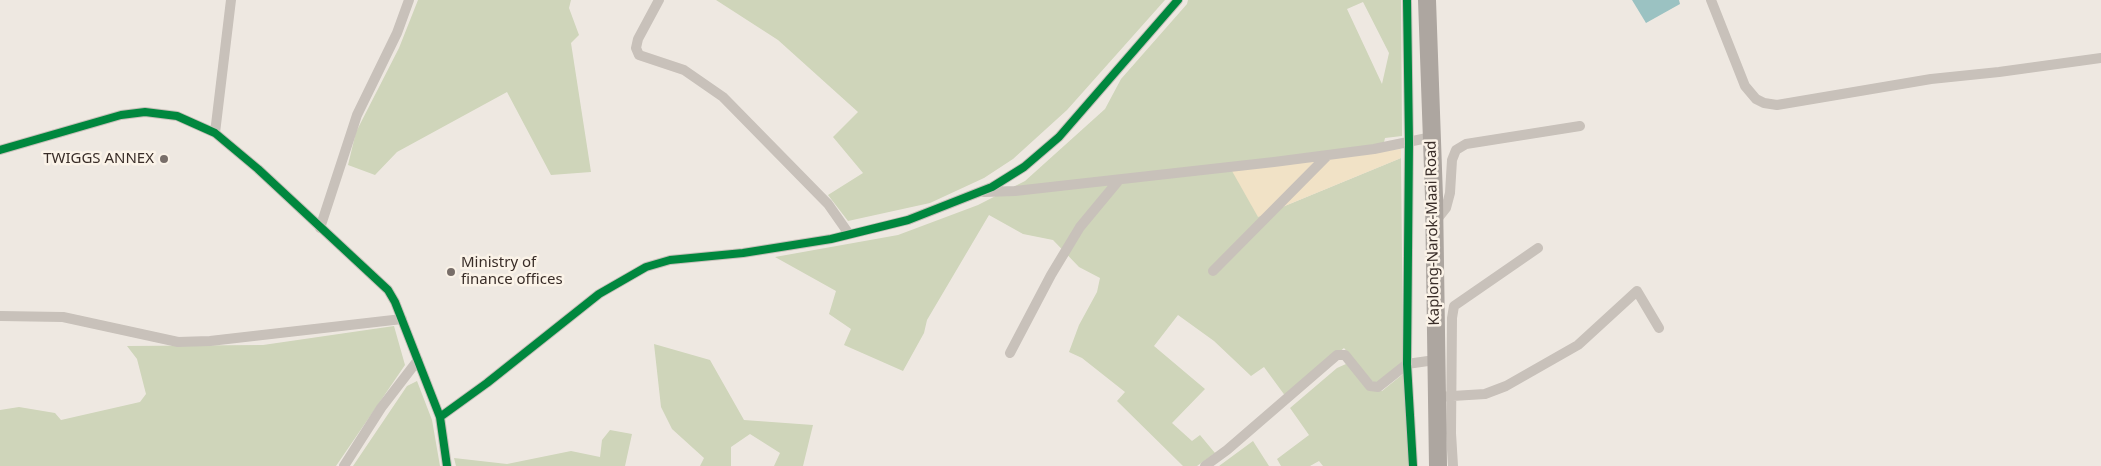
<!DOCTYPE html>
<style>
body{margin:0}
canvas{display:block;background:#eee8e1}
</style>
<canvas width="2101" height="466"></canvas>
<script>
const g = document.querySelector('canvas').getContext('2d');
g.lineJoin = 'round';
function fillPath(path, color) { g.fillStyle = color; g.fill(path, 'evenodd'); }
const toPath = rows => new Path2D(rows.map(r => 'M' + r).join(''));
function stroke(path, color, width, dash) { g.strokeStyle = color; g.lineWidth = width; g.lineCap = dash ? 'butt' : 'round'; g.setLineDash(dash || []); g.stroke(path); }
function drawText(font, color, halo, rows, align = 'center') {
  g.font = font + ' "Noto Sans",sans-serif'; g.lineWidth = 5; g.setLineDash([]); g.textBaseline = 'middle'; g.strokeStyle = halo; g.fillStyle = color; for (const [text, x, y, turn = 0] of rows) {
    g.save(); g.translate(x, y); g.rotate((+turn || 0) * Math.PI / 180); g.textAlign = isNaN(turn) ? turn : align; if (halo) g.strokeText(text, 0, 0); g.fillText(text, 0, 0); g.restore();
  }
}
fillPath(toPath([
 [418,0,571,0,569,8,579,35,571,43,591,172,551,175,507,92,397,152,375,175,348,165,356,132,399,48],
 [716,0,1165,0,1067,110,1013,159,984,178,930,203,848,221,828,195,863,173,833,137,858,112,778,40],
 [1188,0,1401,0,1402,136,1385,138,1382,151,1258,217,1401,158,1403,362,1378,383,1373,382,1344,348,1286,397,1264,367,1251,376,1214,341,1178,315,1154,346,1205,389,1172,423,1192,441,1200,435,1215,453,1197,466,1183,466,1117,401,1125,392,1082,358,1069,352,1079,325,1097,292,1100,278,1079,267,1053,240,1023,234,989,215,927,320,924,333,903,371,844,345,851,329,829,314,836,291,775,257,898,235,978,205,1025,181,1105,109,1121,79,1187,4],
 [1363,2,1389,53,1382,84,1347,9],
 [394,326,405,365,336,466,0,466,0,410,19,407,55,413,61,420,140,402,146,394,137,359,127,346,263,345],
 [654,344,710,360,744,420,813,425,803,466,774,466,780,453,750,434,731,447,731,466,700,466,704,458,672,429,661,407],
 [1346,364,1372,391,1382,391,1403,374,1409,466,1323,466,1319,461,1310,466,1281,466,1277,459,1309,435,1290,408,1337,368],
 [417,381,432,420,440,466,353,466,407,386],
 [610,430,632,434,625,466,456,466,454,458,507,464,571,451,600,457,602,440],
 [1253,441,1269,466,1219,466]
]), '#cfd5ba');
fillPath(toPath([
 [1401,149,1401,158,1258,217,1232,171]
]), '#f1e2c6');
fillPath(toPath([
 [1632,0,1679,0,1680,4,1646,23]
]), '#9bc2c2');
stroke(toPath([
 [659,0,638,39,636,48,639,55,684,70,723,97,828,204,849,234],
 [1407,0,1409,142,1407,364,1413,466],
 [1711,0,1745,86,1756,99,1764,103,1777,105,1931,79,1999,72,2101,58],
 [215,133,231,0],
 [0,150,121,115,145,112,177,116,215,133,258,169,388,290,395,302,440,417,447,466],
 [984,192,1015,191,1274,162,1374,149,1432,137],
 [1435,222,1446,208,1450,193,1452,160,1456,150,1466,144,1580,126],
 [320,228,357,115,397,33,409,0],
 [1213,271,1328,155],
 [0,316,63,317,178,342,210,341,402,319],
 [1010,353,1051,275,1080,227,1119,180],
 [1436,397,1485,394,1506,386,1578,345,1637,291,1659,328],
 [440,417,487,383,599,294,646,267,670,260,743,253,831,239,908,220,992,187,1024,167,1059,137,1178,0],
 [344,466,381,408,418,360],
 [1205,466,1227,450,1337,355,1345,355,1370,386,1378,387,1407,364,1435,360],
 [1453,466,1451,433,1452,318,1454,306,1538,248]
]), '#c8c1ba', 10);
stroke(toPath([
 [1427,0,1434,197,1438,466]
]), '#ada6a0', 18);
stroke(toPath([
 [1407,0,1409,142,1407,364,1413,466],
 [0,150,121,115,145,112,177,116,215,133,258,169,388,290,395,302,440,417,447,466],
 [440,417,487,383,599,294,646,267,670,260,743,253,831,239,908,220,992,187,1024,167,1059,137,1178,0]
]), '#00873e', 8);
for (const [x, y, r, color] of [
 [164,159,5,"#786e69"],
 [451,272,5,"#786e69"]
]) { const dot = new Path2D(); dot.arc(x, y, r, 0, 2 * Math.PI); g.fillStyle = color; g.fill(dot); stroke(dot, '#fbf3e8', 2); }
drawText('15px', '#392d28', '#fbf3e8', [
 ["TWIGGS ANNEX",154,159],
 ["Ministry of",461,263,"left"],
 ["finance offices",461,280,"left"]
], 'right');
drawText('15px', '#392d28', '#fbf3e8', [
 ["Kaplong-Narok-Maai Road",1433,233,-91]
]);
</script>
